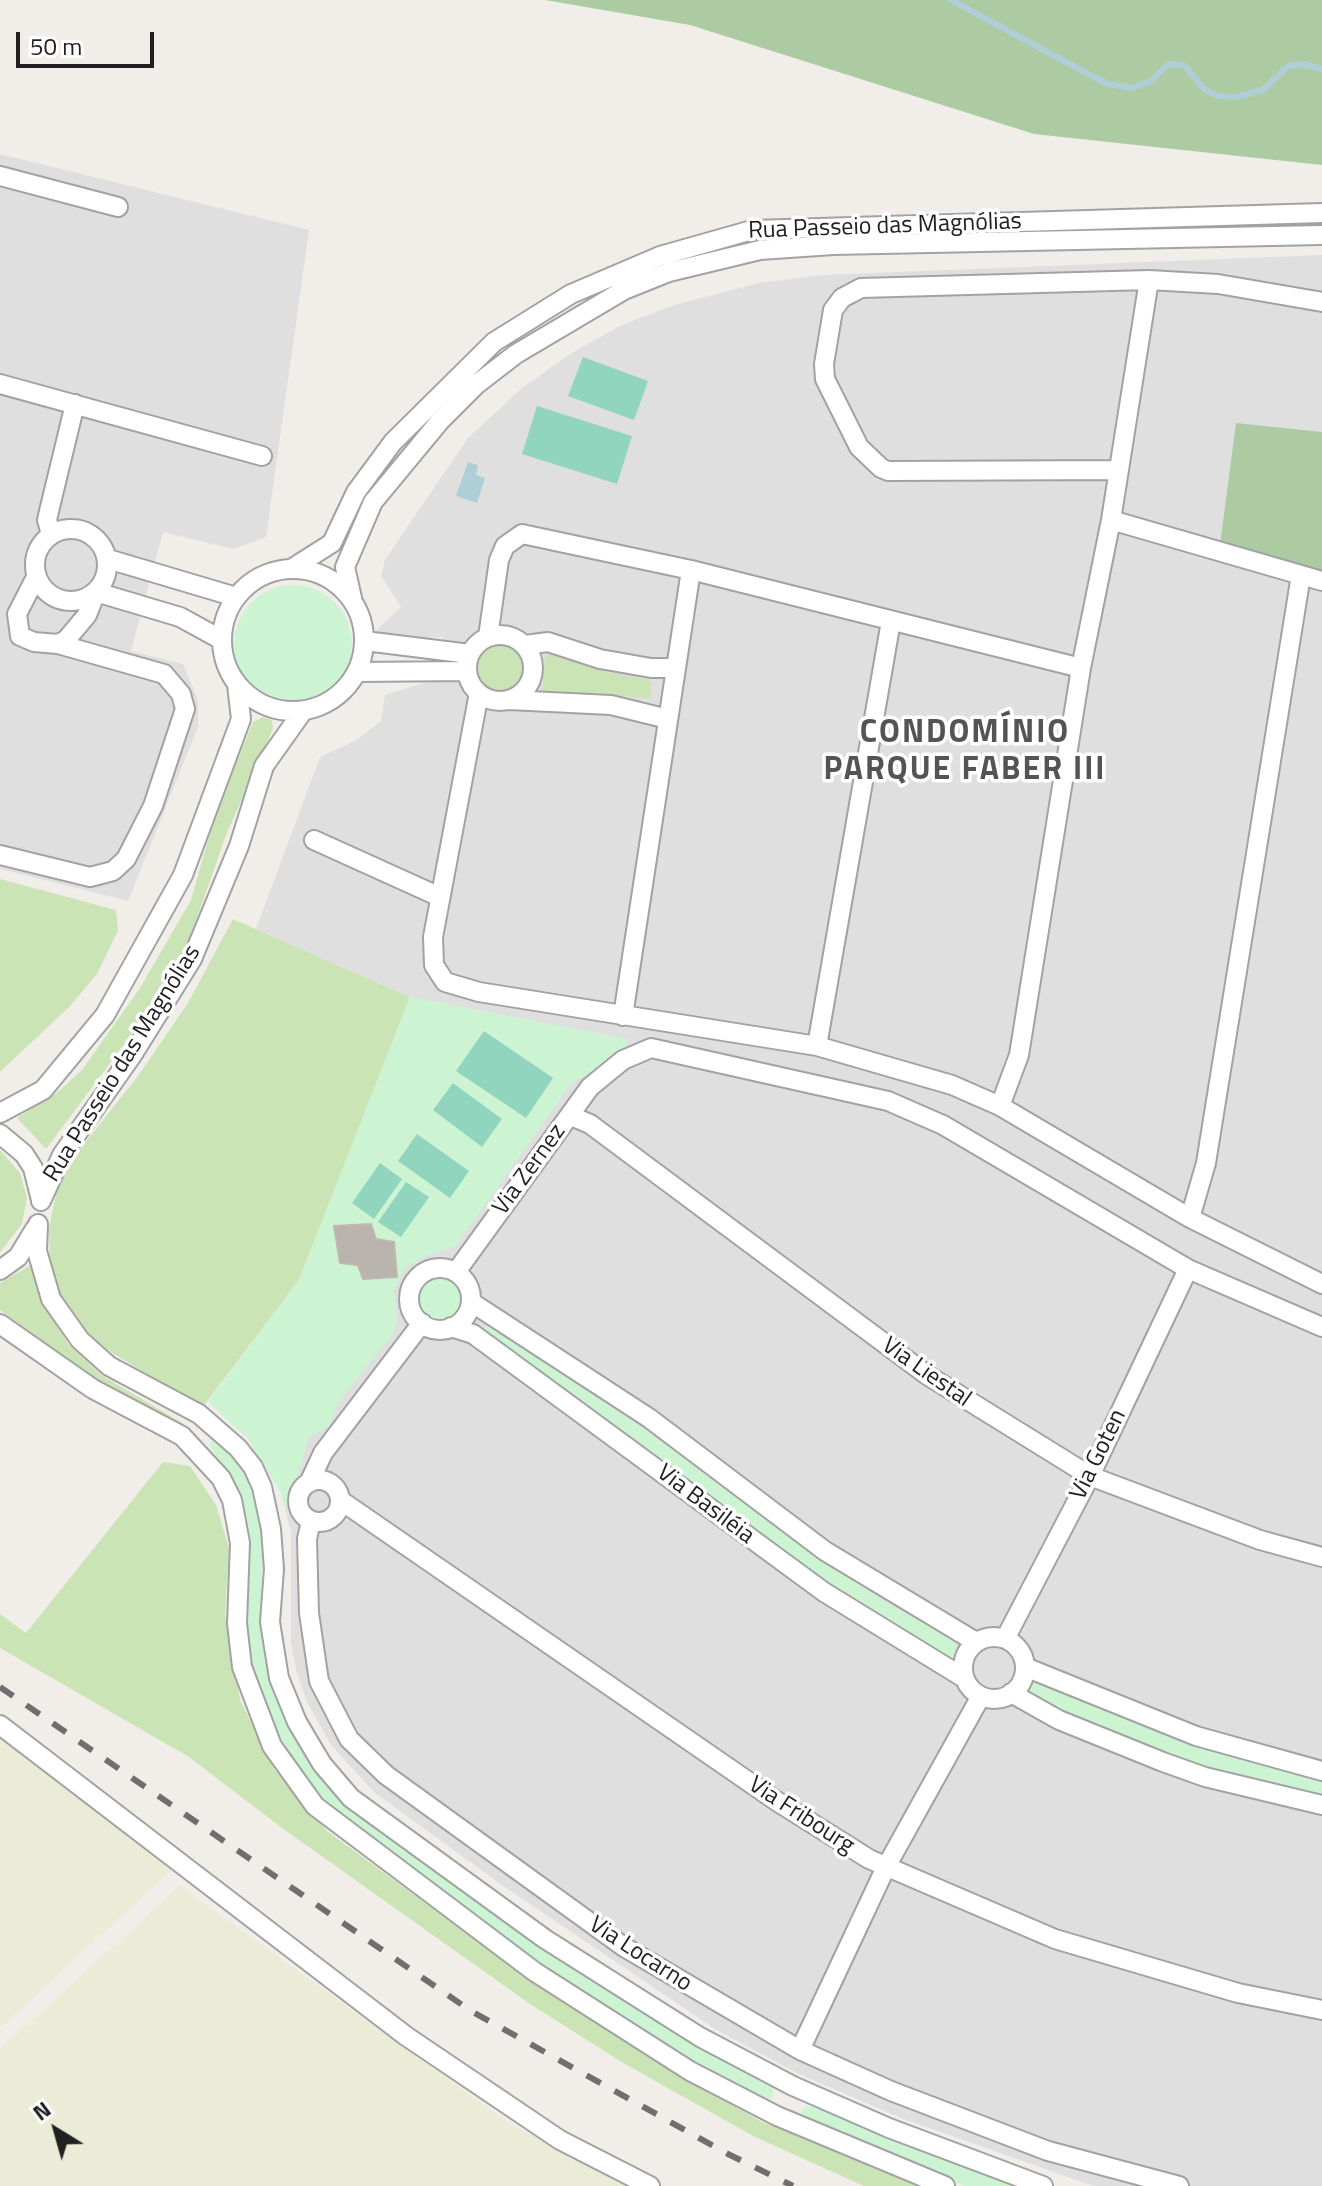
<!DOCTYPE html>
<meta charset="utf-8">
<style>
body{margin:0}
#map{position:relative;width:1322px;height:2186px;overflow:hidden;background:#f1eee9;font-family:"Titillium Web",sans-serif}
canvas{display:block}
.north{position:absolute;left:16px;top:2090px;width:80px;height:80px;-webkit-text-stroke:6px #fff;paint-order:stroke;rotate:323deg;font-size:22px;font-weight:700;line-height:32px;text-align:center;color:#212121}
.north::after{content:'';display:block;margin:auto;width:28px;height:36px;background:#212121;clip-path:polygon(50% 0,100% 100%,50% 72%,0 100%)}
.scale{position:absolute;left:16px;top:32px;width:138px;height:36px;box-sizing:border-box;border:4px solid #212121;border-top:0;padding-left:10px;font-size:24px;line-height:28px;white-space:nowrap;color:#212121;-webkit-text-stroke:6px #fff;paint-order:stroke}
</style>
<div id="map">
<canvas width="1322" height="2186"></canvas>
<div class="north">N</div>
<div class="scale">50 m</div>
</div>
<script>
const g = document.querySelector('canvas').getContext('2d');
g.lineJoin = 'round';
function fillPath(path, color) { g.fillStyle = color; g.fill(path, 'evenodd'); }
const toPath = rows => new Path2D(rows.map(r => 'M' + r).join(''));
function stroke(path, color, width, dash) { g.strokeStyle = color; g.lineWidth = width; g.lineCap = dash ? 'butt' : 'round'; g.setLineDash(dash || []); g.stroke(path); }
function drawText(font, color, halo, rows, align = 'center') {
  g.font = font + ' "Titillium Web",sans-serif'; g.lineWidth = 7; g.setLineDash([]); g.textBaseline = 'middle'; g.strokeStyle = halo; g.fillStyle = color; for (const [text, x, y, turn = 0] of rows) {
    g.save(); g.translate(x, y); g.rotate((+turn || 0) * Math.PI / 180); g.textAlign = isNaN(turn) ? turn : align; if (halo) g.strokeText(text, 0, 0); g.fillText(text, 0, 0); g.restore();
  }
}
fillPath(toPath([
 [0,154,309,230,266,537,233,549,163,532,152,572,131,651,183,664,198,700,198,727,128,901,0,869],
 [1322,255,1322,2186,1093,2186,901,2118,797,2073,715,2029,499,1883,375,1793,331,1745,307,1702,297,1673,291,1644,291,1532,281,1493,248,1439,208,1402,299,1280,410,997,256,929,320,757,355,741,381,721,385,695,464,671,439,666,443,637,365,641,401,607,381,576,385,560,468,438,522,388,570,354,620,326,674,305,759,283,823,275]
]), '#dfdfdf');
fillPath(toPath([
 [0,1727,180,1862,0,2028],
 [180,1886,507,2122,631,2186,0,2186,0,2049]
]), '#eaecd7');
fillPath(toPath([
 '474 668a25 25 0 1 1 50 0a25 25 0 1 1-50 0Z',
 [549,654,607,672,649,680,652,684,650,699,599,693,542,694,545,657],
 [263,717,272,720,273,729,226,835,185,952,149,1011,46,1149,17,1118,59,1091,82,1070,140,988,191,900,217,808,253,722],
 [0,879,116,910,118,931,97,974,69,1007,0,1072],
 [233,919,410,997,299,1280,202,1408,108,1350,74,1320,57,1294,50,1269,49,1229,57,1188,76,1154,138,1076,188,1003],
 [0,1150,20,1173,27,1198,22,1224,0,1252],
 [29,1266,34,1269,42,1302,69,1345,101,1375,184,1424,180,1429,114,1393,0,1310,0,1283],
 [163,1462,190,1466,216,1505,229,1548,225,1614,240,1700,274,1769,327,1831,527,1978,687,2079,762,2122,923,2186,864,2186,755,2137,625,2064,530,2004,282,1828,189,1757,0,1648,0,1614,26,1633]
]), '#cbe4b6');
fillPath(toPath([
 [545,0,1322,0,1322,165,1034,134,690,25],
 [1236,423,1322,432,1322,576,1220,545]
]), '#adcba3');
fillPath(toPath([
 '234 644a59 59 0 1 1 118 0a59 59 0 1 1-118 0Z',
 [410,997,629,1039,614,1059,571,1084,456,1246,421,1258,405,1268,394,1291,397,1321,393,1334,339,1401,329,1427,308,1438,288,1515,281,1493,248,1439,208,1402,299,1280],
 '413 1299a25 25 0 1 1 50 0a25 25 0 1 1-50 0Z',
 [495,1319,800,1544,886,1602,953,1639,956,1643,957,1664,950,1665,787,1557,484,1331,487,1320],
 [216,1437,245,1473,259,1512,263,1530,261,1628,273,1693,288,1727,318,1773,543,1947,628,2003,773,2088,772,2097,765,2100,701,2066,539,1964,324,1805,277,1738,252,1670,246,1629,247,1528,234,1486,209,1445],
 [1036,1681,1186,1740,1322,1777,1322,1803,1211,1774,1096,1728,1031,1695,1030,1688],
 [804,2107,813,2107,1011,2186,965,2186,888,2157,803,2118,801,2112]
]), '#cdf4d2');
fillPath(toPath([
 [583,357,648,381,634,420,568,396],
 [537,406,632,436,617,484,522,454],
 [484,1031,553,1078,526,1118,456,1071],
 [453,1083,502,1119,482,1147,433,1110],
 [417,1134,469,1171,450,1198,398,1161],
 [380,1163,402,1179,374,1219,352,1203],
 [406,1182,429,1197,401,1237,378,1222]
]), '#92d5be');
fillPath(toPath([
 [468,462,478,465,476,475,485,478,477,503,456,496]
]), '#b0ced8');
stroke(toPath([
 [951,0,1107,84,1131,88,1149,82,1169,64,1184,65,1204,89,1218,96,1237,97,1263,90,1288,66,1303,64,1322,69]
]), '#b0ced8', 6);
const building = toPath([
 [371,1224,376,1239,394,1242,397,1277,363,1279,358,1265,340,1263,334,1226,371,1224]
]);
fillPath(building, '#bab4af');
stroke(building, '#c1b7ad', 2);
const minor = toPath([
 [0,176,118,207],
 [0,384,262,456],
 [1117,470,888,471,881,468,859,447,825,379,824,364,833,310,842,298,861,288,1149,280,1218,284,1322,302],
 [1111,520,1322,581],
 '35 565a36 36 0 1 1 72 0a36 36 0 1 1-72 0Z',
 [51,534,47,520,50,507,75,404],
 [108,559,236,597],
 [291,569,332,543,356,492,393,442,494,342,571,294,660,256,752,230,1322,213],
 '222 640a71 71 0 1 1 142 0a71 71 0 1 1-142 0Z',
 [36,577,17,614,20,636,34,642,58,644,66,640,87,615,96,592,180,617,222,640],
 [352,598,345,567,373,502,440,421,477,384,516,354,624,290,669,272,760,250,833,245,1322,235],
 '467 668a33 33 0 1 1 66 0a33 33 0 1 1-66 0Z',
 [488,637,499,560,505,546,522,534,691,570,1081,668],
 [365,641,470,654],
 [525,645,548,642,600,659,651,668,676,668],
 [357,672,466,671],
 [479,693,433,937,434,965,445,982,479,992,817,1046,952,1085,1000,1106,1190,1218,1322,1284],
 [509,700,611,705,668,719],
 [314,840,440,897],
 [0,855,90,877,113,871,126,859,153,806,185,709,181,694,164,674,58,644],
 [623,1016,691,570],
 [817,1046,891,621],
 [1000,1106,1019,1055,1081,668,1111,520,1149,280],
 [0,1113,43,1090,105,1015,183,875,241,719,237,685],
 [571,1116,590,1124,927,1375,1090,1476,1260,1540,1322,1557],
 [0,1134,24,1154,33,1168,41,1200],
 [41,1201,62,1155,133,1054,192,959,239,846,264,766,303,711],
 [1190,1218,1206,1163,1301,575],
 [38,1224,37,1251,51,1299,80,1340,109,1366,199,1414,238,1448,253,1467,262,1487,271,1529,274,1569,270,1622,279,1678,297,1722,322,1764,351,1798,545,1939,700,2037,793,2086,889,2128,1043,2186],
 '409 1299a31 31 0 1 1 62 0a31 31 0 1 1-62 0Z',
 [0,1270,18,1257,35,1229],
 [456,1272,590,1087,623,1060,651,1048,888,1101,943,1125,1188,1269,1322,1327],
 [471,1302,649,1418,825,1551,976,1642],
 [0,1324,93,1389,182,1436,221,1478,232,1500,240,1543,237,1623,242,1667,272,1746,315,1806,535,1972,690,2071,777,2116,945,2186],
 [451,1327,473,1334,824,1592,964,1678],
 '298 1501a21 21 0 1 1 42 0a21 21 0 1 1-42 0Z',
 [309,1483,323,1453,422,1323],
 [340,1500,778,1802,869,1859,1055,1939,1238,1993,1322,2010],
 [311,1521,307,1539,309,1613,319,1681,349,1739,386,1775,624,1947,800,2050,891,2091,1048,2151,1179,2186],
 '963 1668a31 31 0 1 1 62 0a31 31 0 1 1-62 0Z',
 [1005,1639,1090,1476,1188,1269],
 [1025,1667,1196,1736,1322,1771],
 [1011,1693,1059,1720,1163,1762,1205,1777,1322,1805],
 [0,1725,406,2036,560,2140,650,2186],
 [800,2050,886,1867,981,1696]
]);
stroke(minor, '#a2a2a2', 22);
stroke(minor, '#fff', 18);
stroke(toPath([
 [0,1687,471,2011,728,2154,793,2186]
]), '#6f6f6f', 6, [16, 16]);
drawText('24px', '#212121', '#fff', [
 ["Rua Passeio das Magnólias",885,227,-2],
 ["Rua Passeio das Magnólias",123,1064,-58],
 ["Via Zernez",530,1170,-54],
 ["Via Liestal",926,1373,35],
 ["Via Goten",1099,1455,-64],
 ["Via Basiléia",705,1505,37],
 ["Via Fribourg",801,1816,33],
 ["Via Locarno",640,1955,33]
]);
g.letterSpacing = '2px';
drawText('bold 32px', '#545454', '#fff', [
 ["CONDOMÍNIO",965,734],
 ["PARQUE FABER III",965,771]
]);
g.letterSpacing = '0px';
</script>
